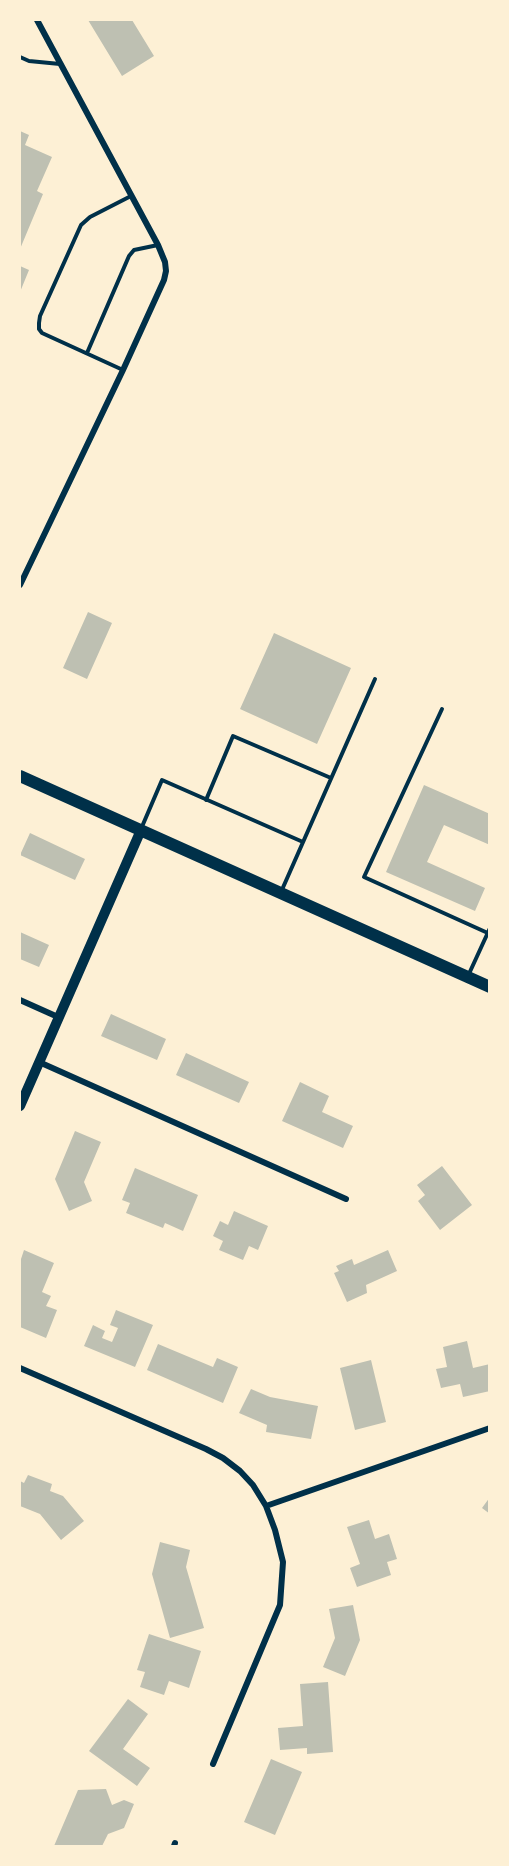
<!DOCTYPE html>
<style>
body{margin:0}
#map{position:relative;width:509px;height:1866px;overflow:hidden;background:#fdf0d5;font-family:Raleway,sans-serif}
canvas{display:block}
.frame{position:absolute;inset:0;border:21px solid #fdf0d5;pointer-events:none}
</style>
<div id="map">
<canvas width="509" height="1866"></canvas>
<div class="frame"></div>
</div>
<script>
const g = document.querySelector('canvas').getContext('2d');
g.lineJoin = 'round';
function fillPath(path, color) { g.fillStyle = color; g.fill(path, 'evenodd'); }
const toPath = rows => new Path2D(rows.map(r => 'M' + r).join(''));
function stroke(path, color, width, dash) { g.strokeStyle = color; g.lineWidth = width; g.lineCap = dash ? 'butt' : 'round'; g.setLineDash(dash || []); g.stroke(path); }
fillPath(toPath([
 [88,20,132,20,154,56,122,76],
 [20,131,29,135,25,145,52,157,37,191,43,194,20,249],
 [20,266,29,270,20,292],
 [88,612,112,623,87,679,63,668],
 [274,633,351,668,317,744,240,709],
 [424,785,490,814,490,845,444,825,427,862,485,888,475,911,386,872],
 [30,833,85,859,75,880,20,855],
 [20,932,49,945,39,967,20,959],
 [111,1014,166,1039,157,1060,101,1036],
 [186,1053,249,1082,239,1103,176,1075],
 [300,1082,329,1096,322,1112,353,1126,343,1148,282,1121],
 [75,1131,101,1142,84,1182,92,1201,69,1211,55,1179],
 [442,1166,472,1205,440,1230,418,1201,425,1195,417,1185],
 [135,1168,198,1195,183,1231,165,1223,163,1228,126,1213,130,1203,122,1200],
 [234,1211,268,1226,258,1250,249,1246,243,1260,219,1250,223,1241,213,1236,220,1221,228,1225],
 [24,1250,54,1263,42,1292,51,1296,46,1306,57,1310,46,1338,20,1327,20,1262],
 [388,1250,397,1271,366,1285,367,1293,347,1302,334,1273,339,1271,336,1266,352,1259,354,1265],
 [116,1310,153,1325,135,1367,84,1346,93,1325,105,1331,102,1338,112,1342,118,1328,110,1325],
 [467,1341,473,1368,490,1364,490,1391,463,1397,460,1384,441,1388,436,1369,447,1367,443,1347],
 [158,1344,213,1367,217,1358,238,1367,223,1403,147,1370],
 [371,1360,386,1422,355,1430,340,1368],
 [251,1389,270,1397,318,1406,311,1439,266,1432,267,1425,239,1413],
 [28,1475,52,1484,50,1491,63,1496,84,1521,61,1540,40,1514,20,1506,20,1481,24,1483],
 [490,1497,490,1514,482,1508],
 [369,1520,375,1539,389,1534,397,1559,387,1562,391,1575,357,1587,350,1568,360,1564,347,1527],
 [160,1542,190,1550,186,1567,204,1628,170,1638,152,1574],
 [353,1605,360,1640,345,1676,323,1667,335,1638,329,1609],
 [149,1634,201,1651,189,1688,169,1681,164,1695,140,1687,145,1672,137,1670],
 [328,1682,333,1752,307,1754,307,1748,280,1750,278,1728,303,1726,300,1684],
 [128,1699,148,1714,123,1749,150,1768,137,1786,89,1751],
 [271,1759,302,1772,275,1835,244,1822],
 [106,1789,112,1805,124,1800,134,1804,124,1828,108,1834,102,1846,54,1846,78,1790]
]), '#bec0b2');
stroke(toPath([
 [20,57,29,61,60,64],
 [87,353,129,256,134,250,158,245],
 [123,370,42,333,39,329,39,323,40,316,81,225,90,217,131,196],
 [442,709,364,877,490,934],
 [206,800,233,736,331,778],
 [141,829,162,780,303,842],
 [281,892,375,679],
 [468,976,490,928]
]), '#003049', 4);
stroke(toPath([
 [20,585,123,370,164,280,166,271,165,262,158,245,37,20],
 [20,1000,58,1017],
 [39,1062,346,1199],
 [20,1368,206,1449,223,1458,240,1471,253,1485,266,1506,275,1530,283,1562,280,1605,213,1764],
 [266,1506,490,1428],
 [174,1846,175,1843]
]), '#003049', 6);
stroke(toPath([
 [20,1106,141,830]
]), '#003049', 10);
stroke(toPath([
 [20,776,490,987]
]), '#003049', 12);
</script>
